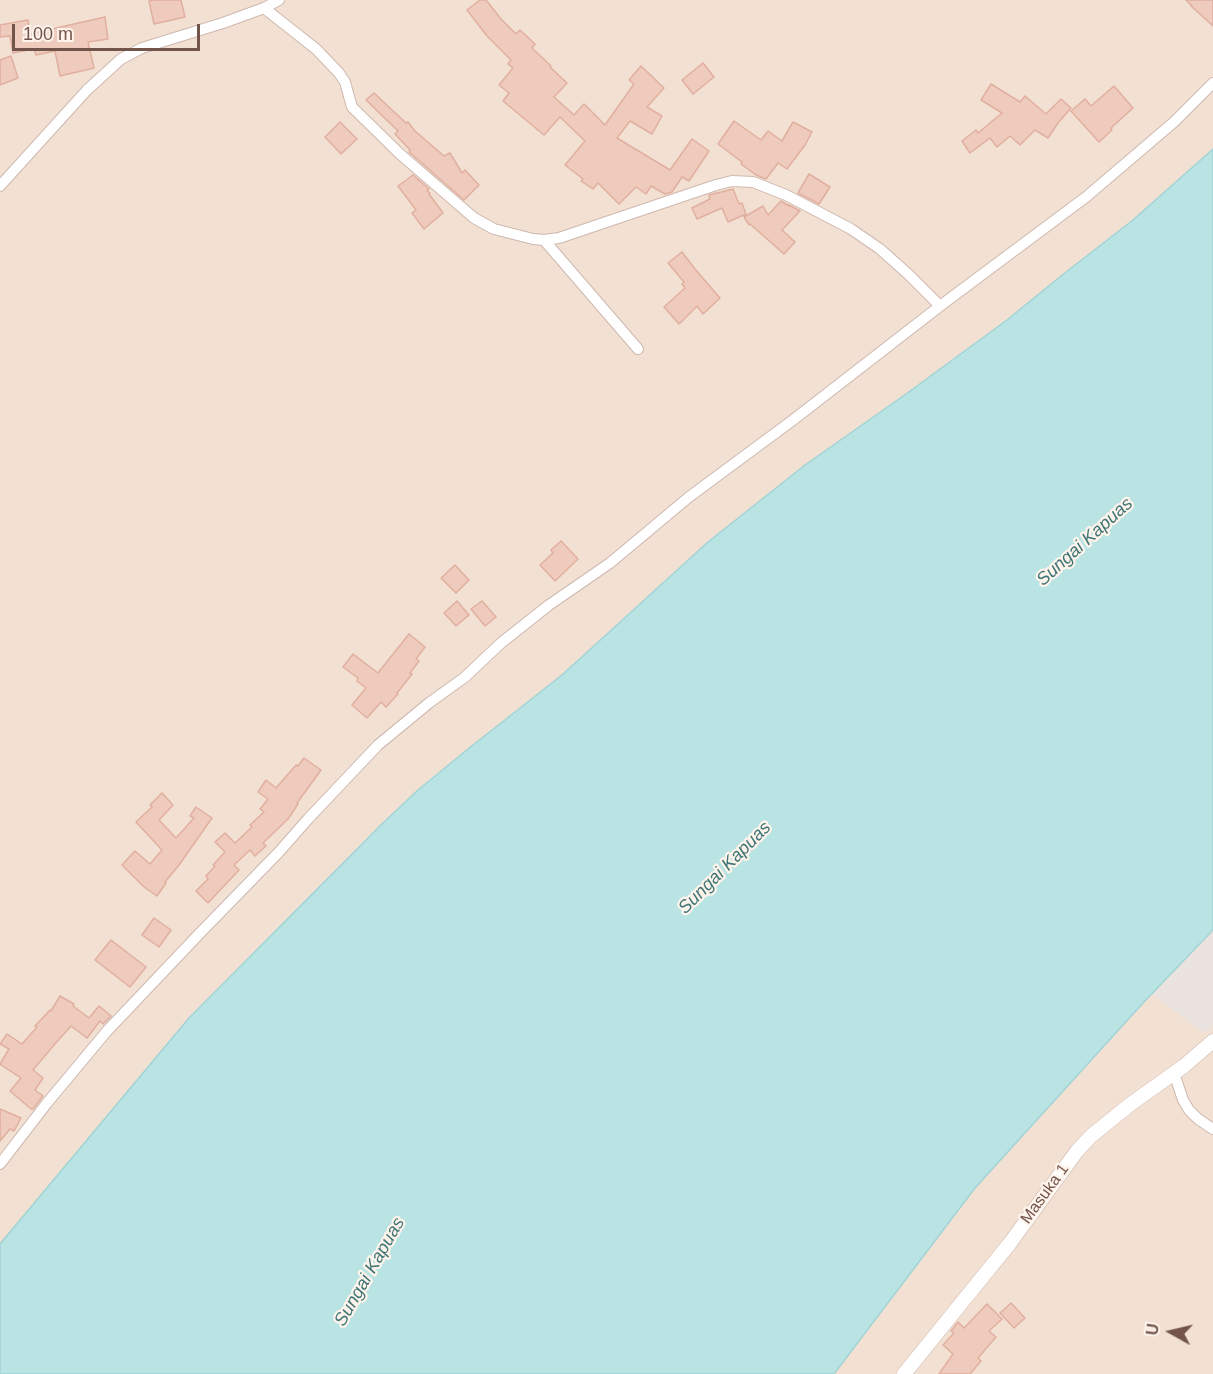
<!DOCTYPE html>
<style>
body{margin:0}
#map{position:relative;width:1213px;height:1374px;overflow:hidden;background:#fbefe5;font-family:Helvetica,sans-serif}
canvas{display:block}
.north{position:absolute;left:1141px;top:1302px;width:60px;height:60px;-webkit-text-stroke:4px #fef4eb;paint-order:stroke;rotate:278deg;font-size:16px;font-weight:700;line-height:24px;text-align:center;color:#73544b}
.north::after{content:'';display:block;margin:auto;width:21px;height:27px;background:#73544b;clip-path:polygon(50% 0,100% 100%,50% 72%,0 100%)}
.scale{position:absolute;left:12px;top:24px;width:188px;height:27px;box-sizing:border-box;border:3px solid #73544b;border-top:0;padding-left:8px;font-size:18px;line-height:21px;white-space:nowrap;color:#73544b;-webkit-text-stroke:4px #fef4eb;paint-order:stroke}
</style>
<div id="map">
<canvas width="1213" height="1374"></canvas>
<div class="north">U</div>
<div class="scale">100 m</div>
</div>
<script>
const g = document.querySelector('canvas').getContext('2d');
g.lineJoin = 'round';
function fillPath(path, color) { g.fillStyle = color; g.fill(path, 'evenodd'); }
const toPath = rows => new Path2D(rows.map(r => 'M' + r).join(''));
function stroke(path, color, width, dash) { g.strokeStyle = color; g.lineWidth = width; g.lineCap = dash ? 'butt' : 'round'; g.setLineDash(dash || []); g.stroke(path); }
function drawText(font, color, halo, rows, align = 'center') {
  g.font = font + ' Helvetica,sans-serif'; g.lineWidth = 4.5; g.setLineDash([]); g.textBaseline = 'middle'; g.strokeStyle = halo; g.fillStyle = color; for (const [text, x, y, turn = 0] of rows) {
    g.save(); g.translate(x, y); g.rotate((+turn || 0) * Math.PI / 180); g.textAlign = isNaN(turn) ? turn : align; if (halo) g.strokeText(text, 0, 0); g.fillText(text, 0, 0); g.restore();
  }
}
fillPath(toPath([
 [0,0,1213,0,1213,149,1133,220,1061,276,1007,320,906,394,805,465,708,542,562,675,468,749,418,790,382,824,189,1018,0,1244],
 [1213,930,1213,1374,834,1374,975,1188,1143,1003]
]), '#f2e0d3');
fillPath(toPath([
 [1213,865,1213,1025,1204,1033,1093,951]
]), '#ebe3df');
const water = toPath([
 [1213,149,1213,930,1143,1003,975,1188,834,1374,0,1374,0,1244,189,1018,382,824,418,790,468,749,562,675,708,542,805,465,906,394,1007,320,1061,276,1133,220,1213,149]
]);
fillPath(water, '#bae3e4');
stroke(water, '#a1d4d5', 1.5);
const building = toPath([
 [154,0,181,0,185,17,154,24,149,1,154,0],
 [480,0,486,0,501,19,516,34,520,30,535,44,532,48,551,66,550,67,567,83,554,97,574,115,584,104,605,125,634,84,629,80,641,66,664,88,647,107,662,116,652,134,630,121,617,138,670,170,692,139,709,151,689,181,682,177,672,192,665,194,651,186,646,194,636,187,619,204,598,183,593,189,581,181,583,179,565,165,585,141,560,117,544,135,503,101,509,93,499,85,513,68,508,64,511,60,487,36,467,10,480,0],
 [1186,0,1213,0,1213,26,1191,6,1192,6,1186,0],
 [105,17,108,39,88,42,94,68,60,76,55,51,36,55,34,49,13,53,10,36,0,37,0,25,28,20,30,34,105,17],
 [11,56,18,78,0,85,0,60,11,56],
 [703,63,714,77,693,94,682,80,703,63],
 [991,84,1020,102,1025,96,1046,114,1061,99,1071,108,1058,123,1048,138,1035,130,1020,145,1010,136,997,147,990,138,970,153,962,141,976,130,978,133,1002,113,981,100,991,84],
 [1114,86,1133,108,1111,128,1112,130,1099,142,1071,111,1085,99,1091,106,1114,86],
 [374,93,406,123,408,122,415,131,444,156,450,153,462,173,465,170,479,185,464,200,409,152,410,150,395,134,398,131,366,100,374,93],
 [734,121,761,140,768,131,782,141,793,122,812,132,805,145,787,169,778,163,766,179,756,175,741,164,742,162,718,144,734,121],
 [340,122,357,139,341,154,325,137,340,122],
 [809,174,830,187,819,204,798,193,809,174],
 [413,175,429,189,427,191,430,193,429,194,443,213,424,229,412,213,416,210,398,186,413,175],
 [733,189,739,204,742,203,746,214,728,222,722,208,697,219,692,208,710,199,709,195,733,189],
 [781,201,789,206,789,205,800,211,782,230,795,242,784,254,750,224,749,225,744,217,763,206,768,215,781,201],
 [682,252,695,269,720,298,703,314,697,306,679,324,664,307,685,288,682,284,684,282,668,263,682,252],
 [561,541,578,559,555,581,540,565,553,553,551,550,561,541],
 [455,565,469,580,456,593,441,578,455,565],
 [457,601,469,615,456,626,444,613,457,601],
 [482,601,496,617,485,626,471,609,482,601],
 [409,634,425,647,416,659,419,661,410,673,412,674,397,693,398,694,386,707,381,702,367,718,352,705,366,688,357,681,358,678,343,667,353,654,378,673,409,634],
 [304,758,321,770,297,803,298,804,288,819,263,843,266,846,255,856,250,850,234,865,239,870,208,903,196,891,208,879,206,876,215,866,213,865,225,852,215,842,225,833,235,843,252,827,250,825,264,812,260,809,268,799,258,792,266,780,276,788,296,765,298,766,304,758],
 [162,793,173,805,159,820,176,838,194,818,190,816,196,807,212,818,179,865,165,882,166,883,157,896,144,887,122,865,135,851,150,864,162,850,136,822,152,807,150,805,162,793],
 [154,918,171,930,159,947,142,935,154,918],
 [111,940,146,967,130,987,95,960,111,940],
 [60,996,74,1004,73,1006,89,1018,99,1006,111,1016,103,1024,100,1021,87,1038,71,1026,54,1045,33,1070,43,1078,35,1090,43,1096,33,1109,31,1109,10,1091,21,1078,0,1064,9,1049,0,1044,7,1034,22,1044,37,1027,35,1026,50,1010,51,1011,60,996],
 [0,1109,21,1118,14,1131,10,1129,0,1141,0,1109],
 [1011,1303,1025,1318,1014,1328,1000,1313,1011,1303],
 [987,1304,1002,1319,989,1331,996,1337,978,1358,981,1361,970,1374,939,1374,953,1354,943,1345,954,1333,951,1331,958,1322,964,1328,987,1304]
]);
fillPath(building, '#efcbbd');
stroke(building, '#e1af9f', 1.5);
const street = toPath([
 [264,8,316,49,339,73,345,82,352,107,400,154,474,218,494,229,533,239,544,240,559,238,716,185,732,181,753,182,786,195,851,229,880,249,908,274,940,306],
 [0,186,87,90,121,59,142,48,223,23,264,8,279,0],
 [544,240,638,349],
 [1174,1073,1183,1100,1189,1110,1198,1119,1213,1129],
 [0,1164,47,1103,107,1031,201,932,279,852,308,819,378,745,429,703,465,677,501,643,549,605,610,563,689,497,793,420,940,306,1086,197,1174,122,1213,83]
]);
const secondary = toPath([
 [904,1374,1010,1243,1077,1151,1091,1136,1132,1103,1184,1066,1213,1041]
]);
stroke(street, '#ceb8af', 12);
stroke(secondary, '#d1b7ac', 15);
stroke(street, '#fff', 10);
stroke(secondary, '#fff', 14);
drawText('16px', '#73544b', '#fef4eb', [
 ["Masuka 1",1045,1194,-54]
]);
drawText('italic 18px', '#407677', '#fef4eb', [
 ["Sungai Kapuas",1085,542,-42],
 ["Sungai Kapuas",725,868,-45],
 ["Sungai Kapuas",370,1272,-60]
]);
</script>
